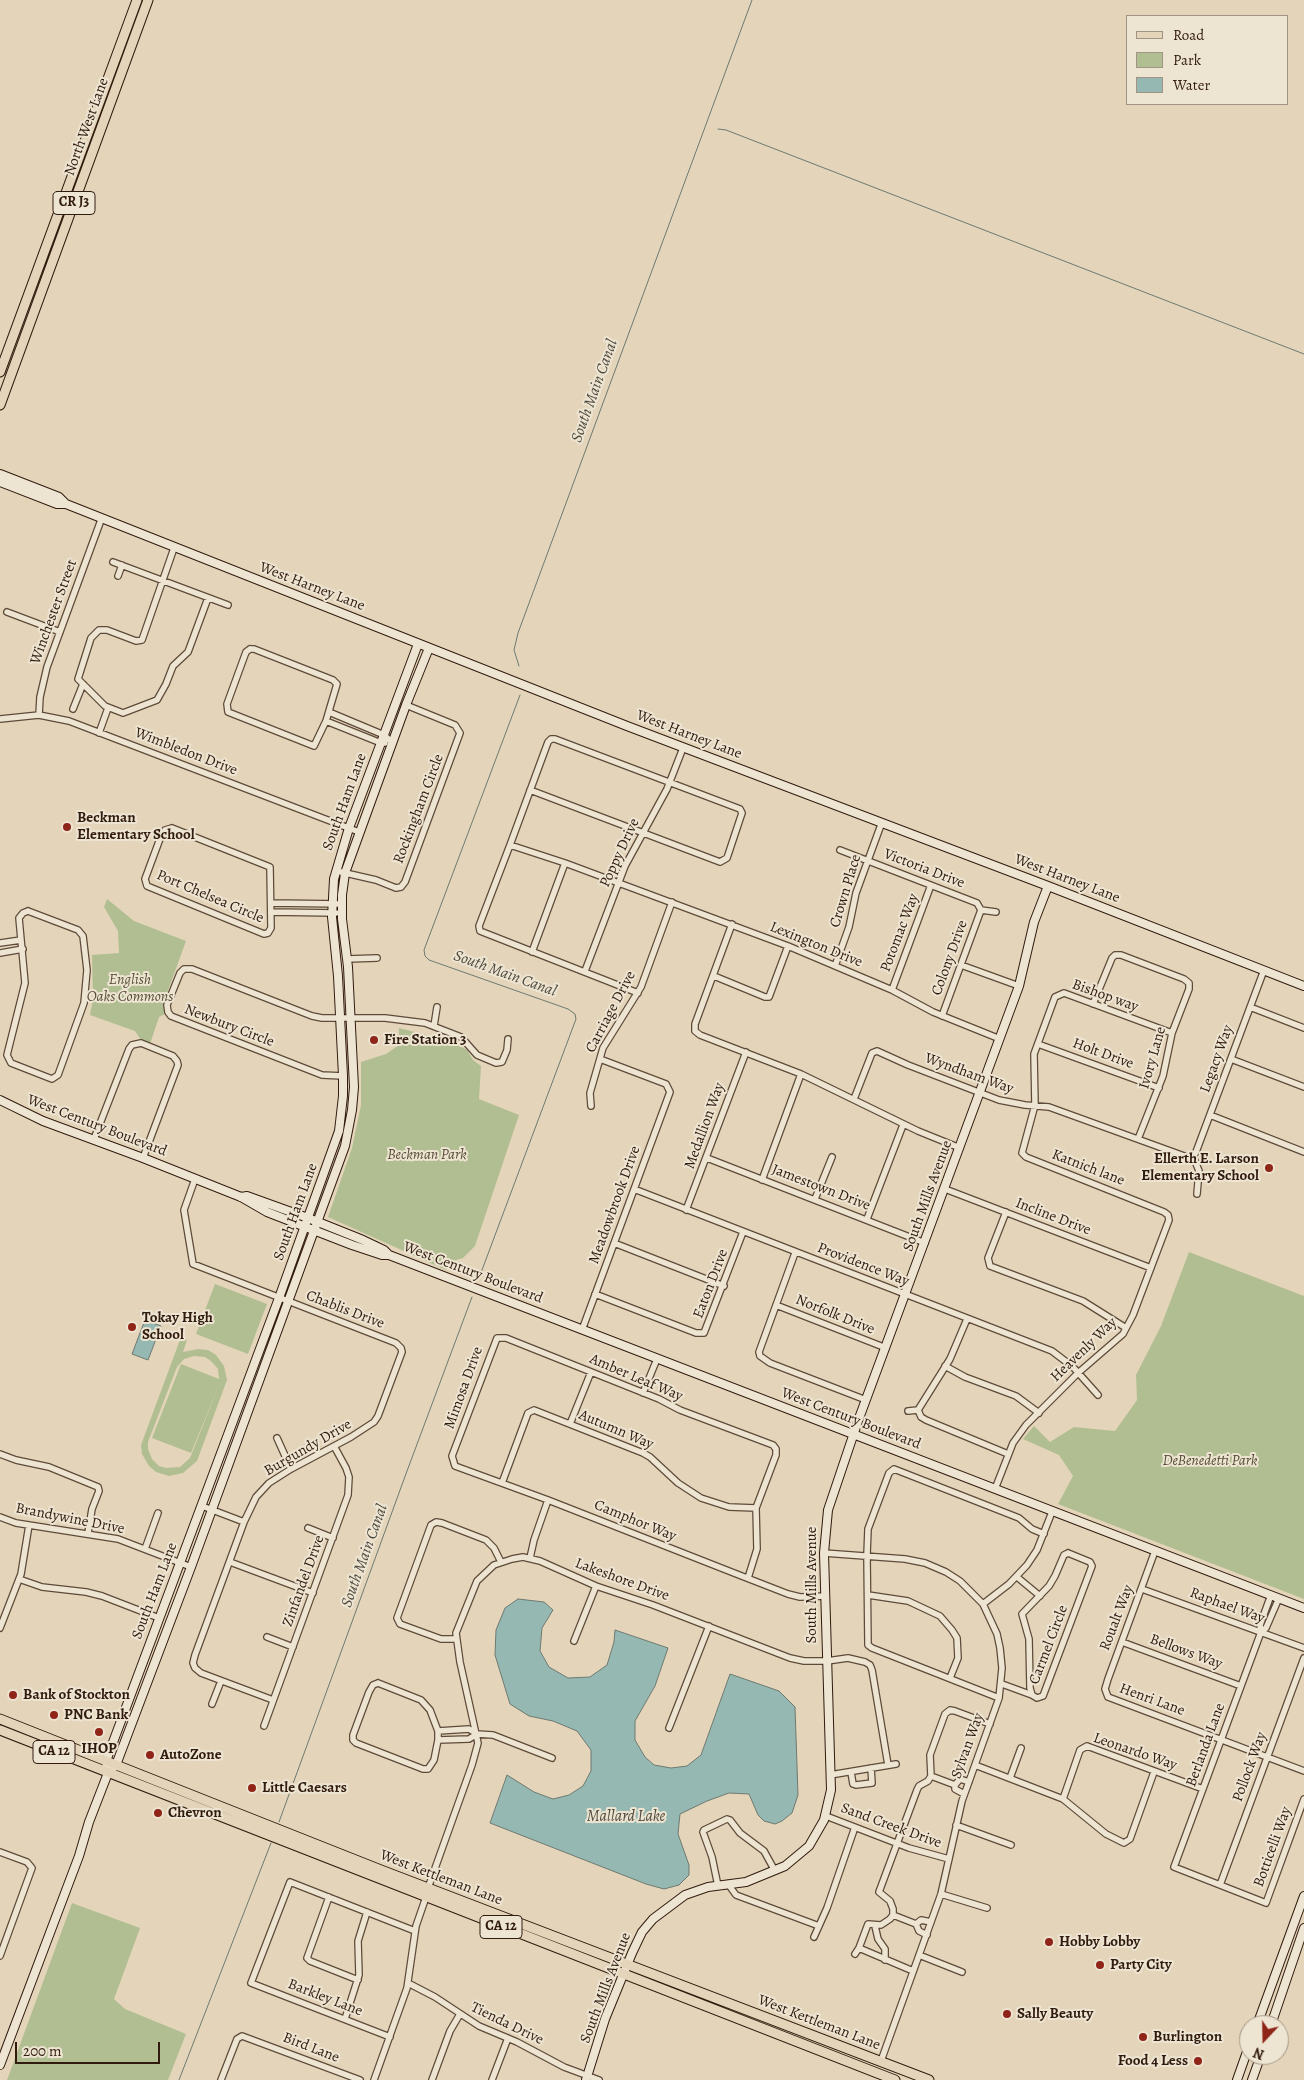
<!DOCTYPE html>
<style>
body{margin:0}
#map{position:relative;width:1304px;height:2080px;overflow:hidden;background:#e4d5ba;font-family:Alegreya,serif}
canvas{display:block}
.legend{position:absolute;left:1126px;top:15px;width:162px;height:90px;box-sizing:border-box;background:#ede4d2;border:1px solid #a29484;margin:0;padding:6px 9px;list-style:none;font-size:15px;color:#311b0e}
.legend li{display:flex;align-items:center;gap:10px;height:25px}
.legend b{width:25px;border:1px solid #a29484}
.north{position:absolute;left:1239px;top:2015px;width:50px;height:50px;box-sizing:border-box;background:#ede4d2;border:1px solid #a29484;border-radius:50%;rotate:201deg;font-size:14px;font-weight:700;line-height:20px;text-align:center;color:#311b0e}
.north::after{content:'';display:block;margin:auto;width:18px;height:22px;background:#8f2418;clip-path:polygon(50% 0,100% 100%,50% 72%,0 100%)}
.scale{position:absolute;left:15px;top:2042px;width:145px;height:22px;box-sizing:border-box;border:2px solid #311b0e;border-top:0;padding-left:6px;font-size:15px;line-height:18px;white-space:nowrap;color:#311b0e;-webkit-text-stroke:4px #ede4d2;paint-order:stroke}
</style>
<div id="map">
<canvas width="1304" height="2080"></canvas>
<ul class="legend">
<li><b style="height:6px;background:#e4d5ba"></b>Road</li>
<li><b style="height:14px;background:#b1be91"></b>Park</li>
<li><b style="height:14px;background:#95b8b2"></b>Water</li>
</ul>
<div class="north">N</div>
<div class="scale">200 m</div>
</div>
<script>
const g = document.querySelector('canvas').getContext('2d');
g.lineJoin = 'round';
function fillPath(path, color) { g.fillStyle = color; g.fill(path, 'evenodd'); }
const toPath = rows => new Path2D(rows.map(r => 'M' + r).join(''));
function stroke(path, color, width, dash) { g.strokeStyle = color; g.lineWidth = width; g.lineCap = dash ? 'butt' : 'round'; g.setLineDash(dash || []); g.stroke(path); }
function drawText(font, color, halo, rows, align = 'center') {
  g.font = font + ' Alegreya,serif'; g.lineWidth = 4; g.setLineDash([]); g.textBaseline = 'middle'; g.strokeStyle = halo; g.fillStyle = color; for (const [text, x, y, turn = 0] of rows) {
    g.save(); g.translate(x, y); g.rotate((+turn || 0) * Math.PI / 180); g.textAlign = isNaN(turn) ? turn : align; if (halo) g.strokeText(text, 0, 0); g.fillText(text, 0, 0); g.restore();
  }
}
fillPath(toPath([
 [107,899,134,921,186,941,163,1004,165,1014,159,1017,150,1044,141,1040,135,1031,90,1015,93,999,92,955,119,953,118,931,104,907],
 [399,1028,450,1041,467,1050,473,1060,481,1066,479,1099,519,1115,475,1246,463,1258,449,1262,446,1270,328,1217,352,1148,361,1105,361,1062,386,1054,399,1045],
 [1189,1252,1304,1296,1304,1599,1058,1504,1073,1476,1059,1455,1023,1439,1034,1426,1050,1442,1074,1427,1115,1431,1137,1400,1136,1375,1161,1326],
 [215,1284,267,1304,248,1354,196,1334],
 [181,1337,187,1340,183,1352,198,1349,208,1350,216,1355,224,1366,227,1380,197,1461,183,1473,169,1476,156,1472,149,1466,142,1454,141,1445],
 [194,1356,205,1357,211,1361,218,1369,219,1379,181,1364,152,1438,191,1453,219,1385,190,1458,180,1467,166,1468,159,1466,152,1459,148,1449,148,1442,177,1367,184,1359],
 [72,1903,140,1928,114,1999,125,2009,186,2034,168,2080,7,2080]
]), '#b1be91');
const water = toPath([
 [145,1320,161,1326,148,1360,132,1354,145,1320],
 [518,1599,544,1602,553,1610,542,1628,540,1651,549,1667,568,1678,590,1677,607,1665,614,1642,615,1630,668,1648,655,1686,635,1721,635,1740,645,1757,654,1765,671,1768,687,1766,701,1755,730,1674,779,1691,795,1707,798,1795,792,1813,782,1821,775,1824,764,1821,758,1815,749,1794,729,1793,707,1801,680,1814,678,1834,689,1865,689,1875,679,1885,664,1889,646,1884,490,1823,507,1775,534,1792,553,1799,569,1795,583,1786,591,1771,591,1750,577,1731,553,1721,529,1716,510,1704,495,1655,496,1630,505,1608,518,1599]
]);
fillPath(water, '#95b8b2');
stroke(water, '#6d7970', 1);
stroke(toPath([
 [718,129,726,130,1304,354],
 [519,666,514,650,518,633,752,0],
 [479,1278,576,1019,575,1014,568,1009,429,960,425,956,424,950,520,695],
 [279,1822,407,1471,472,1297],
 [179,2080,271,1843]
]), '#6d7970', 1);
const street = toPath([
 [174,548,142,640,136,641,107,630,99,630,91,638,78,679,105,706,123,713,157,700,166,684,173,666,188,652,208,598],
 [113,562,228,605],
 [118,576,122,565],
 [7,612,60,632],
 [250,649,254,649,333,680,337,684,326,721,314,746,228,712,227,704,246,652,250,649],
 [73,709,83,684],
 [329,712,384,735,392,742],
 [39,715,40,697,47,667,101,520],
 [0,719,39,715,69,721,359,832],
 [326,721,381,743,385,743],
 [99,733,108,708],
 [530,790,720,862,727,858,742,813,740,809,555,739,551,739,548,742,510,845,479,926,480,931,638,993],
 [172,828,270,867,271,928,268,933,264,934,147,886,145,879,161,836,165,830,172,828],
 [510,845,565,863,788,946,892,990,933,1012,1000,1039],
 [840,850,977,903,981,910,996,912],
 [341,872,376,880,396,888,401,887,405,882,460,733,455,725,406,705],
 [271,903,342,904],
 [28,911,78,930,83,936,87,970,84,1003,58,1075,52,1079,11,1063,7,1055,25,983,19,918,23,913,28,911],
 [271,912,336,913],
 [732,924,695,1024,695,1031,700,1035,801,1074,918,1131,960,1148],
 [0,943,21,940],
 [532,952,565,863],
 [0,953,23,949],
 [347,959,377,958],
 [961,965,1019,986],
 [835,966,849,927,856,893,882,822],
 [585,971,625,866,667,789,683,748],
 [714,976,765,997,769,997,788,946],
 [892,990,931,885],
 [1093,1004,1112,958,1115,955,1121,955,1184,979,1189,983,1189,989,1172,1033,1163,1076,1138,1139],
 [1250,1007,1304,1028],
 [942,1016,981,910],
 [434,1026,437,1007],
 [1038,1044,1159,1088],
 [1231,1059,1304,1087],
 [343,1076,322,1075,171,1016,168,1012,167,1005,180,973,184,969,192,969,312,1016,322,1018,385,1018,425,1023,461,1037,477,1055,496,1063,502,1062,507,1050,508,1039],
 [854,1099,872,1053,877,1051,908,1065,999,1100,1025,1105,1049,1107,1187,1157,1193,1156],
 [591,1106,590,1093,603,1048,641,987,672,902],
 [1210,1115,1304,1152],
 [94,1139,129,1049,132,1045,141,1043,173,1056,177,1061,178,1065,143,1158],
 [1193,1156,1196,1152,1264,970],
 [1193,1156,1199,1171,1197,1194],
 [707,1158,925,1243],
 [195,1179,184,1210,193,1264,396,1343,401,1348,402,1352,378,1416,374,1422,351,1437,291,1469,269,1483,256,1497,244,1522,195,1655,193,1663,195,1668,201,1673,273,1700],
 [762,1180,801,1074],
 [634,1189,1052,1351,1073,1367,1098,1395],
 [945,1189,1151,1268],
 [815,1199,832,1157],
 [686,1210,746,1052],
 [1006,1212,988,1258,990,1266,1083,1301,1126,1328],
 [867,1219,903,1125],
 [614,1243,724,1286],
 [795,1253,759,1352,760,1356,770,1363,866,1400],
 [595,1294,696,1333,704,1333,743,1232],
 [776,1305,886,1348],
 [582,1330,670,1092,666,1084,600,1059],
 [945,1366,965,1377,1016,1396,1039,1413],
 [643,1393,657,1359],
 [918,1410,950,1359,967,1319],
 [918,1410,921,1417,926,1420,1008,1454],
 [908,1411,918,1410],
 [570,1424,591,1372],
 [277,1438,291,1469],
 [0,1454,16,1460,49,1467,98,1487,99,1491,92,1509,88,1533],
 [502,1483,528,1413,534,1410,643,1453,650,1457,678,1483,701,1498,729,1507,756,1508],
 [995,1489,1013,1443,1026,1425,1078,1373,1123,1334,1133,1315,1169,1220,1168,1215,1164,1212,1026,1157,1022,1153,1035,1105,1034,1054,1055,997,1064,993,1172,1033],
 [202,1506,244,1522],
 [0,1517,16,1523,118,1539,191,1567],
 [308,1528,333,1538],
 [145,1549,158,1513],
 [1155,1551,1108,1679,1105,1689,1108,1697,1304,1771],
 [824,1553,905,1559,925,1563,946,1572,960,1581,983,1604,997,1634,1000,1648,1002,1668,999,1698,962,1801,941,1894,881,2061],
 [1068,1553,1090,1562,1092,1566,1043,1696,1037,1698,1032,1695,1030,1688,1029,1639,1022,1614,1049,1586,1055,1576,1064,1555,1068,1553],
 [530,1558,534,1540,548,1500],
 [230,1562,313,1593],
 [1017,1577,1040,1596],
 [748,1578,757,1549,756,1508,776,1455,776,1449,773,1445,680,1410,659,1399,506,1338,497,1338,452,1456,455,1466,548,1500,734,1573,788,1594,800,1597,826,1596],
 [19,1579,42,1587,86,1592,102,1596,159,1618],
 [1142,1589,1304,1648],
 [868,1595,908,1601,940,1616,952,1630,957,1638,958,1658,950,1678],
 [1279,1598,1266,1628,1261,1632,1174,1867,1266,1903,1304,1799],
 [983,1604,1009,1584,1027,1565,1037,1550,1052,1512],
 [0,1628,21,1574,29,1525],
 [1261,1632,1260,1625,1271,1595],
 [267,1637,293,1647],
 [456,1639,441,1639,400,1624,397,1618,431,1525,436,1522,442,1523,486,1540,494,1548,501,1562],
 [574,1641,596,1586],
 [1122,1642,1241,1686],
 [378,1683,421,1700,430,1710,438,1731,438,1740,434,1760,428,1769,423,1769,356,1743,353,1740,353,1735,369,1692,373,1685,378,1683],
 [1002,1684,1032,1695],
 [999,1698,872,1648,868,1645,867,1555,868,1529,889,1473,894,1469,1019,1518,1032,1529,1044,1534],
 [212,1704,221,1681],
 [264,1726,348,1495,349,1477,346,1468,334,1446],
 [669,1728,709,1626],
 [438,1731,469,1729,477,1734,493,1735,552,1758],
 [438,1740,469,1739,477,1734],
 [975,1765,1063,1799,1106,1834,1124,1843,1130,1839,1154,1772],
 [851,1772,853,1784,856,1785,872,1783,871,1768],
 [830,1775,896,1764],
 [931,1776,955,1785],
 [1010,1778,1021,1748],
 [964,1794,955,1789,955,1785,960,1779,969,1782],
 [1063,1799,1080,1750,1087,1746,1203,1789],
 [826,1816,909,1848,949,1859],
 [956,1825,1011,1845],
 [0,1852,27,1862,32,1868,0,1956],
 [728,1884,736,1895,819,1926],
 [1220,1885,1304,1658],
 [718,1886,712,1857,703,1832,704,1830,727,1819,730,1820,740,1833,764,1851,775,1871],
 [428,1888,472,1765,478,1743,460,1662,456,1633,477,1581,494,1565,512,1559,523,1557,540,1561,596,1586,653,1605,790,1658,804,1661,827,1661,848,1658,865,1662,870,1665,872,1670,888,1765],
 [941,1894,987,1908],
 [329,1897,307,1958,310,1961,358,1980],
 [893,1915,916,1924,919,1931,927,1935],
 [916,1924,921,1920,931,1922],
 [875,1926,878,1939,885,1949,885,1960],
 [814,1937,827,1908,855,1827],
 [859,1948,913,1971],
 [855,1954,859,1948,868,1924,881,1925,890,1919,893,1915,893,1909,890,1901,879,1892,917,1790,919,1786,928,1781,931,1776,930,1755,945,1714,950,1710,955,1711,990,1724],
 [919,1955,962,1972],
 [408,1983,435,1997,479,2026,517,2042,564,2067,599,2080],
 [345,2019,359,1975,358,1941,367,1912],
 [390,2037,251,1983,290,1882,415,1931],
 [221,2080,237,2039,242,2036,360,2080],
 [374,2080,407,1988,416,1926,426,1897],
 [432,2080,450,2031,460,2014],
 [492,2080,508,2038]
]);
const secondary = toPath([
 [0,474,59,497,66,504],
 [0,482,57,504,66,504,627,726,1048,886,1304,986],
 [0,1100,43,1121,143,1158,241,1197,267,1212,352,1245,382,1255,389,1255,1304,1608],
 [241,1197,247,1196,308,1218,363,1240,384,1250,389,1255],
 [107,1766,106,1761,279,1298,339,1131,343,1096,343,1076,338,976,332,917,334,879,349,828,418,644],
 [1257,2025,1304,1896],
 [1271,2025,1304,1928],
 [0,2065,79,1856,89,1822,108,1773,116,1765,191,1567,345,1146,352,1110,354,1087,348,967,342,919,342,895,345,873,406,705,429,648],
 [586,2080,605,2019,632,1953,642,1932,653,1919,685,1895,708,1887,746,1882,785,1866,809,1846,824,1820,831,1790,824,1553,828,1510,858,1421,1019,986,1034,922,1048,886],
 [1237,2080,1249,2046],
 [1252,2080,1261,2055]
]);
const primary = toPath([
 [0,372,137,0],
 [0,405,148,0],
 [0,1719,381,1870,929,2080],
 [0,1730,895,2080]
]);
stroke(street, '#5e4a39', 8);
stroke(secondary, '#311b0e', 10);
stroke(primary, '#311b0e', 11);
stroke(street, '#ede4d2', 5.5);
stroke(secondary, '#ede4d2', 8);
stroke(primary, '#e4d5ba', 9);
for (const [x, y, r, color] of [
 [67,827,5,"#8f2418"],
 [374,1040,5,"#8f2418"],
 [1269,1168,5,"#8f2418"],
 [132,1327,5,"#8f2418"],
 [13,1695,5,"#8f2418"],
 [54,1715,5,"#8f2418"],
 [99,1732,5,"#8f2418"],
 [150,1755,5,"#8f2418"],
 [252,1788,5,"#8f2418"],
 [158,1813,5,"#8f2418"],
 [1049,1942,5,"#8f2418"],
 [1100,1965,5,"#8f2418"],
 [1007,2014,5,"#8f2418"],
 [1143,2037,5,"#8f2418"],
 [1198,2061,5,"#8f2418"]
]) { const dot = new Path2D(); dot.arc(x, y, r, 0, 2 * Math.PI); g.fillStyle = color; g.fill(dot); stroke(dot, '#ede4d2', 2); }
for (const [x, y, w] of [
 [74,203,42],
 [54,1752,42],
 [501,1927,42]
]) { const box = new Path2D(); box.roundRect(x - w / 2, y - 11.5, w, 23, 4); g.fillStyle = '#ede4d2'; g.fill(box); stroke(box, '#311b0e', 1); }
drawText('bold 14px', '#311b0e', null, [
 ["CR J3",74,203],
 ["CA 12",54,1752],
 ["CA 12",501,1927]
]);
drawText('15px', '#311b0e', '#ede4d2', [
 ["North West Lane",87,127,-70],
 ["West Harney Lane",312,587,21],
 ["Winchester Street",54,612,-70],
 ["West Harney Lane",689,735,21],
 ["Wimbledon Drive",186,752,21],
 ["South Ham Lane",345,802,-70],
 ["Rockingham Circle",419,809,-69],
 ["Poppy Drive",620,853,-65],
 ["Victoria Drive",924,869,21],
 ["West Harney Lane",1067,879,21],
 ["Crown Place",846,891,-73],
 ["Port Chelsea Circle",210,897,23],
 ["Potomac Way",900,933,-69],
 ["Lexington Drive",816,945,22],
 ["Colony Drive",950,958,-70],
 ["Bishop way",1105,996,20],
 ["Carriage Drive",611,1012,-62],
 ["Newbury Circle",229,1026,21],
 ["Holt Drive",1103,1054,20],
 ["Ivory Lane",1153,1058,-74],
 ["Legacy Way",1217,1059,-70],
 ["Wyndham Way",969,1074,20],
 ["West Century Boulevard",97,1126,21],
 ["Medallion Way",705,1126,-70],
 ["Katnich lane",1088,1168,21],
 ["Jamestown Drive",821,1188,21],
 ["South Mills Avenue",928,1196,-70],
 ["Meadowbrook Drive",615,1205,-70],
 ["South Ham Lane",296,1212,-70],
 ["Incline Drive",1053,1217,21],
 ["Providence Way",863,1265,21],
 ["West Century Boulevard",473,1273,21],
 ["Eaton Drive",711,1284,-69],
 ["Chablis Drive",345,1310,21],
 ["Norfolk Drive",835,1315,22],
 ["Heavenly Way",1084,1350,-44],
 ["Amber Leaf Way",636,1378,23],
 ["Mimosa Drive",464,1388,-70],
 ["West Century Boulevard",851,1419,21],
 ["Autumn Way",616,1430,23],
 ["Burgundy Drive",308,1448,-30],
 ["Brandywine Drive",70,1519,11],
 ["Camphor Way",635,1521,22],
 ["Lakeshore Drive",622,1580,20],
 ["Zinfandel Drive",304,1581,-70],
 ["South Mills Avenue",812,1585,-90],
 ["South Ham Lane",155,1591,-69],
 ["Raphael Way",1227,1606,20],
 ["Roualt Way",1117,1618,-69],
 ["Carmel Circle",1049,1645,-69],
 ["Bellows Way",1186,1652,20],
 ["Henri Lane",1152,1700,20],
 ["Berlanda Lane",1206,1745,-70],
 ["Sylvan Way",968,1746,-70],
 ["Leonardo Way",1135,1752,19],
 ["Pollock Way",1250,1767,-70],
 ["Sand Creek Drive",891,1826,20],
 ["Botticelli Way",1273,1847,-70],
 ["West Kettleman Lane",441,1878,21],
 ["South Mills Avenue",606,1988,-69],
 ["Barkley Lane",325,1998,21],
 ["West Kettleman Lane",819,2023,21],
 ["Tienda Drive",507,2024,26],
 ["Bird Lane",311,2048,21]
]);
drawText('bold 15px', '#311b0e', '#ede4d2', [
 ["Beckman",77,818],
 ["Elementary School",77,835],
 ["Fire Station 3",384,1040],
 ["Ellerth E. Larson",1259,1159,"right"],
 ["Elementary School",1259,1176,"right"],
 ["Tokay High",142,1318],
 ["School",142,1335],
 ["Bank of Stockton",23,1695],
 ["PNC Bank",64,1715],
 ["IHOP",99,1749,"center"],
 ["AutoZone",160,1755],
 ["Little Caesars",262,1788],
 ["Chevron",168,1813],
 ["Hobby Lobby",1059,1942],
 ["Party City",1110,1965],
 ["Sally Beauty",1017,2014],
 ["Burlington",1153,2037],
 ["Food 4 Less",1188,2061,"right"]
], 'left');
drawText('italic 15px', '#574c35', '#ede4d2', [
 ["English",130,980],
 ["Oaks Commons",130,997],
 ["Beckman Park",427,1155],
 ["DeBenedetti Park",1210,1461]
]);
drawText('italic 16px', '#4f4a3f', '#ede4d2', [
 ["South Main Canal",595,391,-70],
 ["South Main Canal",505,974,20],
 ["South Main Canal",365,1556,-70],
 ["Mallard Lake",626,1817]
]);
</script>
